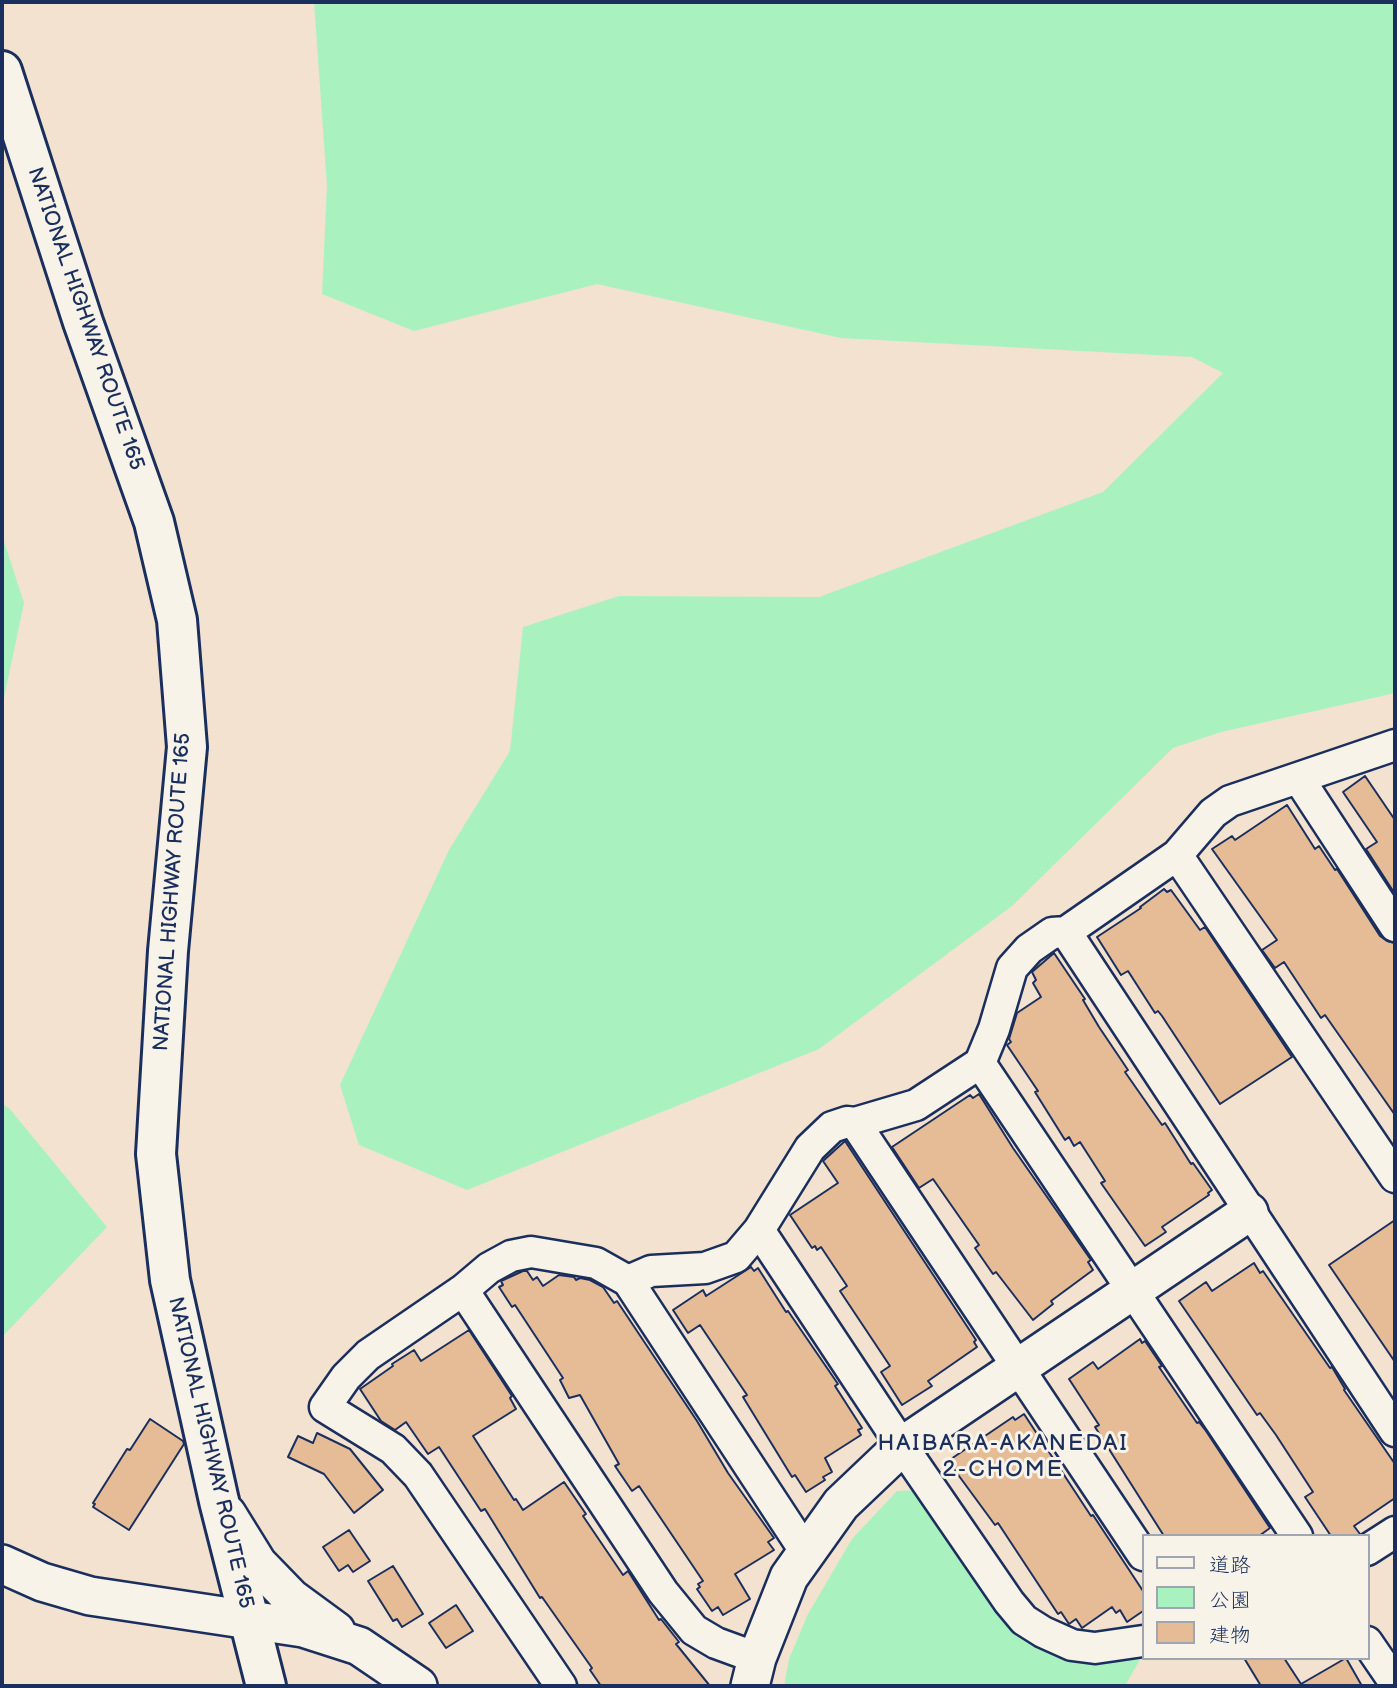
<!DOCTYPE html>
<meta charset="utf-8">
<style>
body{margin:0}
#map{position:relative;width:1397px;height:1688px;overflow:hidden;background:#f2e2cf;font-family:"Balsamiq Sans","Klee One",sans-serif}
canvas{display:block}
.frame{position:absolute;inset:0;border:4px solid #1b2f5e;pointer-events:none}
.legend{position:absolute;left:1142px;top:1534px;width:228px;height:126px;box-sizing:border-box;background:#f7f3e8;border:2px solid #9fa5b1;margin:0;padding:9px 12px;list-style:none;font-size:21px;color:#1b2f5e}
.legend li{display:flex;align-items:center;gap:14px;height:35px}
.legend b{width:35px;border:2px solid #9fa5b1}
</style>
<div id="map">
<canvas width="1397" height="1688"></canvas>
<div class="frame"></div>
<ul class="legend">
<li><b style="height:9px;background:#f7f3e8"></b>道路</li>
<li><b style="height:19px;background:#a9f2c0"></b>公園</li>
<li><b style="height:19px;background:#e5bc95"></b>建物</li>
</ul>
</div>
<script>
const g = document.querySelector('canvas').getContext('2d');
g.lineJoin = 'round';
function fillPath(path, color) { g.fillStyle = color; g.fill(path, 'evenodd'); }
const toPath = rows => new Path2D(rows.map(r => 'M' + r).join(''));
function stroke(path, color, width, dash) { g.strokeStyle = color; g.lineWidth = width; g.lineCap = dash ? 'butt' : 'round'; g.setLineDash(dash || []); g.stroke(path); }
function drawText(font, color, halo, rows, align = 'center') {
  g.font = font + ' "Balsamiq Sans",sans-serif'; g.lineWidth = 6; g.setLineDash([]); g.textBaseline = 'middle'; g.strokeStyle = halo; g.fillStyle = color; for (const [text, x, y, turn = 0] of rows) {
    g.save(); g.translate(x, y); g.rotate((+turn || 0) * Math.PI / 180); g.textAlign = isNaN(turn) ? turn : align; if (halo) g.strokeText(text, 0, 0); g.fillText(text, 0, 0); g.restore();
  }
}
fillPath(toPath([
 [314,2,1395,2,1395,693,1221,732,1173,748,1012,906,819,1049,467,1190,359,1145,340,1085,449,850,510,751,523,627,619,596,819,597,1103,492,1223,373,1192,357,841,338,597,284,414,331,322,294,327,186],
 [2,535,24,603,2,707],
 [2,1104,9,1108,107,1227,2,1337],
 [918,1490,1064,1657,1093,1663,1120,1661,1143,1654,1125,1686,784,1686,789,1659,808,1614,852,1539,897,1491]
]), '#a9f2c0');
const building = toPath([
 [1365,776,1395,820,1395,894,1366,849,1377,842,1343,792,1365,776],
 [1287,805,1315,849,1319,846,1335,870,1337,869,1380,936,1387,941,1395,943,1395,1115,1325,1015,1321,1018,1284,962,1275,968,1262,950,1277,940,1212,849,1232,836,1235,840,1287,805],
 [1164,889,1167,892,1171,890,1200,930,1205,927,1292,1057,1220,1104,1162,1016,1158,1011,1155,1013,1128,971,1121,975,1097,937,1141,908,1140,907,1164,889],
 [1054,953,1085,999,1083,1000,1099,1027,1128,1070,1125,1072,1162,1125,1165,1123,1191,1164,1193,1163,1212,1190,1208,1193,1209,1195,1162,1227,1166,1232,1145,1246,1101,1183,1105,1181,1080,1142,1074,1146,1069,1137,1065,1140,1035,1092,1038,1091,1007,1045,1011,1042,1009,1039,1017,1013,1041,997,1033,983,1036,980,1032,972,1054,953],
 [979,1094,1013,1148,1091,1260,1088,1262,1093,1270,1051,1301,1053,1304,1033,1320,996,1272,993,1274,975,1248,979,1245,933,1179,919,1188,892,1147,970,1095,973,1098,979,1094],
 [845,1141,976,1340,974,1342,977,1347,928,1381,932,1386,902,1405,881,1372,890,1366,840,1291,847,1286,821,1247,817,1250,815,1246,812,1248,790,1215,838,1183,823,1161,845,1141],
 [1395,1220,1395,1362,1329,1265,1395,1220],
 [1254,1263,1260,1273,1263,1271,1330,1368,1332,1367,1345,1389,1344,1390,1395,1464,1395,1498,1354,1526,1360,1534,1357,1536,1331,1536,1305,1497,1313,1492,1276,1435,1260,1413,1257,1415,1179,1301,1206,1282,1212,1291,1254,1263],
 [751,1267,754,1271,758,1268,786,1312,788,1311,838,1384,835,1386,862,1428,858,1430,861,1435,825,1458,832,1472,823,1477,825,1480,806,1492,795,1475,792,1477,743,1397,747,1395,700,1325,688,1333,673,1310,703,1290,706,1296,751,1267],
 [523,1271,527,1271,533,1280,537,1277,543,1286,559,1275,574,1277,576,1280,580,1278,590,1280,603,1287,614,1303,617,1301,697,1421,728,1473,774,1538,768,1542,774,1550,735,1574,750,1599,723,1615,718,1607,712,1611,697,1589,700,1587,698,1584,703,1581,639,1486,632,1491,615,1466,619,1464,580,1395,569,1398,560,1380,563,1378,515,1305,512,1307,499,1287,503,1285,501,1281,523,1271],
 [469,1330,512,1396,510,1398,516,1409,473,1436,514,1500,516,1499,523,1510,564,1482,586,1514,583,1516,623,1575,628,1571,659,1620,661,1619,679,1642,676,1644,710,1686,601,1686,590,1670,592,1668,542,1597,540,1598,485,1509,481,1511,439,1447,428,1454,406,1422,395,1430,381,1421,360,1389,393,1366,392,1364,414,1350,421,1361,469,1330],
 [1140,1339,1142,1343,1145,1341,1162,1366,1159,1367,1197,1423,1199,1422,1206,1431,1270,1528,1259,1536,1164,1536,1095,1427,1099,1425,1069,1379,1093,1362,1098,1369,1140,1339],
 [1024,1414,1091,1516,1093,1515,1143,1591,1143,1611,1127,1622,1120,1610,1116,1613,1112,1607,1082,1628,1076,1619,1069,1624,1061,1612,1058,1614,998,1523,995,1525,948,1461,1013,1417,1015,1420,1024,1414],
 [150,1419,183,1441,184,1444,129,1530,93,1507,95,1504,93,1503,127,1449,130,1450,150,1419],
 [317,1433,350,1449,383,1490,354,1513,324,1474,288,1457,298,1436,313,1443,317,1433],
 [349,1530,370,1561,353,1572,348,1565,339,1571,323,1547,349,1530],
 [393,1566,423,1614,402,1627,397,1619,393,1621,368,1581,393,1566],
 [456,1605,473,1631,446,1648,429,1623,456,1605],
 [1244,1658,1284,1658,1301,1684,1346,1658,1362,1686,1261,1686,1244,1658]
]);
fillPath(building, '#e5bc95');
stroke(building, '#1b2f5e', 2);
const minor = toPath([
 [1299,779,1395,926],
 [1177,855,1395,1177],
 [1066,932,1395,1431],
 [980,1063,1297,1536],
 [759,1230,810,1148,832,1127,847,1122,855,1123],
 [463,1290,663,1592,694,1630,716,1643,757,1658],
 [1367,1550,1395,1532],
 [805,1551,628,1281,651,1271,705,1268,736,1257,759,1230,902,1446,1009,1602,1024,1620,1043,1632,1072,1645,1095,1648,1143,1641],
 [1143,1555,855,1123,916,1105,980,1063,994,1029,1012,968,1029,949,1052,933,1066,932,1177,855,1213,813,1230,801,1395,745],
 [1367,1642,1395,1683],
 [561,1686,418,1475,393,1449,325,1407,346,1377,368,1355,463,1290,489,1268,511,1256,531,1252,596,1263,628,1281]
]);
const tertiary = toPath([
 [227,1514,258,1564,291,1598,336,1631],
 [2,1564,42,1582,90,1596,303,1628,359,1646,418,1686],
 [750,1686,757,1658,789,1577,841,1504,902,1446,1249,1212]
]);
const trunk = toPath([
 [2,71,83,322,154,522,177,620,187,747,168,951,156,1154,170,1280,219,1501,266,1686]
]);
stroke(minor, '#1b2f5e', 35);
stroke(tertiary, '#1b2f5e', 42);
stroke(trunk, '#1b2f5e', 44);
stroke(minor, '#f7f3e8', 30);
stroke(tertiary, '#f7f3e8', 37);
stroke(trunk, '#f7f3e8', 38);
drawText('21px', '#1b2f5e', '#f7f3e8', [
 ["NATIONAL HIGHWAY ROUTE 165",85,319,71],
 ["NATIONAL HIGHWAY ROUTE 165",173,892,-86],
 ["NATIONAL HIGHWAY ROUTE 165",210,1453,77]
]);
g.letterSpacing = '2px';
drawText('23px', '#1b2f5e', '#f7f3e8', [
 ["HAIBARA-AKANEDAI",1003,1444],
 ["2-CHOME",1003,1470]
]);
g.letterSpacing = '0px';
</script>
